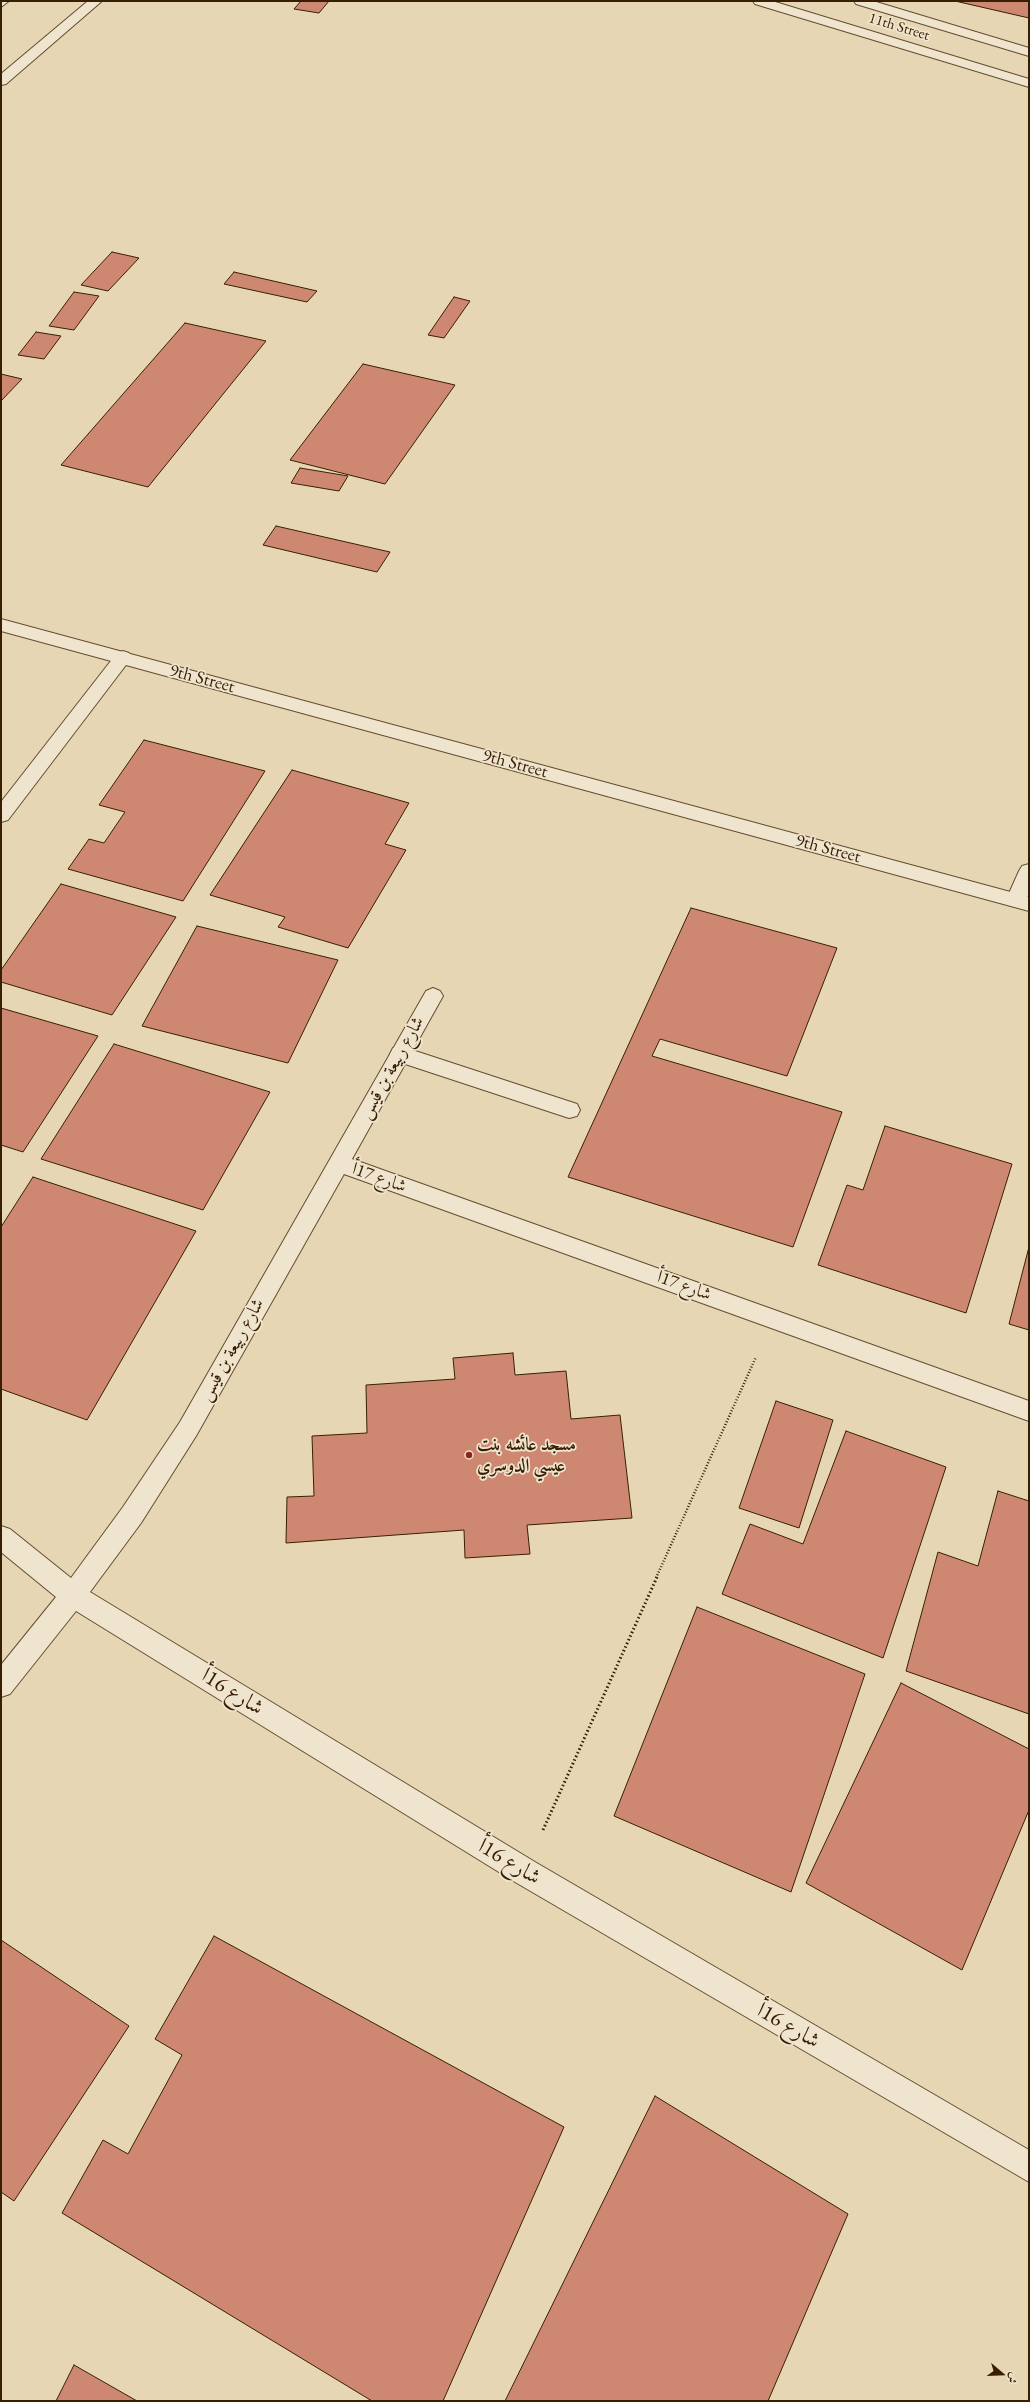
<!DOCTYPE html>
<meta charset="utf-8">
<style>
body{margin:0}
#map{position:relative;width:1030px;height:2402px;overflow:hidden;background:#e7d6b3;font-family:"EB Garamond",Amiri,serif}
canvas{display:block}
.frame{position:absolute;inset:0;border:2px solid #381f04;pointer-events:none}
.north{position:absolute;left:982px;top:2354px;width:40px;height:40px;-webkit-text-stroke:3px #efe4ce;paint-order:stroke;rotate:109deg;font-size:11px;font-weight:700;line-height:16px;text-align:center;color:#381f04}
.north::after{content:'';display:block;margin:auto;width:14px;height:18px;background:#381f04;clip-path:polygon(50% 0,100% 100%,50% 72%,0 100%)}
</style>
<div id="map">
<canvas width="1030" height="2402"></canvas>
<div class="frame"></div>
<div class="north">ش</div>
</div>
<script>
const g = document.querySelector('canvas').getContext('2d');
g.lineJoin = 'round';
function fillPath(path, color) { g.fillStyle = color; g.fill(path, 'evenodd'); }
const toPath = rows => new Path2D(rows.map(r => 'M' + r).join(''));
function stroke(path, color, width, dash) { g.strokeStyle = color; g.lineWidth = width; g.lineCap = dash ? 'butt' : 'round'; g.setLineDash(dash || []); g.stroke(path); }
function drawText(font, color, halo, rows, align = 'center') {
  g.font = font + ' "EB Garamond",Amiri,serif'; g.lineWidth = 3.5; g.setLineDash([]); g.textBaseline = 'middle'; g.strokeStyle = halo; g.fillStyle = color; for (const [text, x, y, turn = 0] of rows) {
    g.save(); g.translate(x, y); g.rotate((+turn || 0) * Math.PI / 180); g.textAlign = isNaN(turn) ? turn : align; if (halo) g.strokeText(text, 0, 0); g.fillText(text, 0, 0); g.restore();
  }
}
const building = toPath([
 [301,1,329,1,319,13,294,9,301,1],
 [955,1,1029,1,1029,18,955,1],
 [112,252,139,258,108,291,81,285,112,252],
 [234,272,317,291,307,302,224,284,234,272],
 [74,292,99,296,74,330,49,326,74,292],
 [454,297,470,301,444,338,428,335,454,297],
 [185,323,266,341,148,487,61,465,185,323],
 [36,332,61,336,44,359,18,355,36,332],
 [363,364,455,385,385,484,290,460,363,364],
 [1,374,22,379,1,401,1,374],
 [300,468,348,476,339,491,291,483,300,468],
 [276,526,390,552,377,572,263,545,276,526],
 [144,740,265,771,183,901,68,869,89,839,104,843,125,812,99,805,144,740],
 [292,770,409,803,385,844,406,850,348,948,278,927,285,917,210,895,292,770],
 [61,884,176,917,112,1015,1,982,1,970,61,884],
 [691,908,837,948,787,1076,660,1039,652,1056,842,1112,793,1247,568,1177,691,908],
 [197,926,338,960,288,1063,142,1026,197,926],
 [1,1008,98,1036,23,1152,1,1145,1,1008],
 [114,1044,270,1092,203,1210,41,1159,114,1044],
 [885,1126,1012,1164,966,1313,818,1265,847,1185,863,1190,885,1126],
 [33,1177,196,1231,87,1420,1,1389,1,1227,33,1177],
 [1029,1247,1029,1330,1009,1324,1029,1247],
 [513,1353,515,1375,566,1371,571,1419,620,1415,632,1518,527,1525,530,1554,465,1558,464,1530,286,1543,287,1497,314,1496,312,1436,367,1433,366,1385,455,1379,453,1358,513,1353],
 [776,1401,833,1420,799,1528,739,1508,776,1401],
 [846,1431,946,1467,883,1658,722,1594,750,1524,803,1544,846,1431],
 [998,1491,1029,1501,1029,1714,906,1671,938,1552,978,1566,998,1491],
 [697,1607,865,1674,791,1892,614,1816,697,1607],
 [901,1683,1029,1749,1029,1810,962,1970,806,1883,901,1683],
 [214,1936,564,2127,443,2401,372,2401,62,2213,103,2140,128,2154,182,2055,155,2039,214,1936],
 [1,1940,129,2026,14,2201,1,2192,1,1940],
 [655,2096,848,2214,768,2401,505,2401,655,2096],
 [74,2365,137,2401,56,2401,74,2365]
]);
fillPath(building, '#ce8872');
stroke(building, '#381f04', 1);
const service = toPath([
 [1,1,9,1,1,7,1,1],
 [88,1,102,1,6,84,1,85,1,74,88,1],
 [400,1046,577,1104,580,1110,577,1116,569,1118,393,1060,390,1054,393,1048,400,1046]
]);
const minor = toPath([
 [123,651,129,653,132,657,129,661,8,820,1,822,1,802,117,653,123,651],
 [1029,864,1029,893,1026,900,1023,905,1016,907,1009,905,1006,900,1019,871,1022,866,1029,864],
 [433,988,440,991,443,996,352,1159,1029,1401,1029,1421,344,1174,196,1436,141,1523,90,1592,535,1862,1029,2150,1029,2182,515,1882,76,1611,10,1694,1,1697,1,1665,56,1597,1,1552,1,1526,10,1529,71,1578,123,1507,180,1422,426,991,433,988]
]);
const tertiary = toPath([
 [753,1,772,1,1029,79,1029,87,755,4,753,1],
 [854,1,873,1,1029,48,1029,56,856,4,854,1],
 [1,619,1029,897,1029,911,1,631,1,619]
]);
stroke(service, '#644d30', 2);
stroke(minor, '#644d30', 2);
stroke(tertiary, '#644d30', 2);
stroke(toPath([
 [656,1578,756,1357]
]), '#381f04', 2.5, [1, 2]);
stroke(toPath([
 [543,1830,657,1577]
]), '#381f04', 3, [1.5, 2.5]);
fillPath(service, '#efe4ce');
fillPath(minor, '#efe4ce');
fillPath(tertiary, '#efe4ce');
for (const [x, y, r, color] of [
 [469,1455,4,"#8f2418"]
]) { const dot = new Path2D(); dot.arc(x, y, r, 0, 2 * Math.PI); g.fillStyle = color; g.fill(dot); stroke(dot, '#efe4ce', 1.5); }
drawText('15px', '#381f04', '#efe4ce', [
 ["11th Street",899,27,17]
]);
drawText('18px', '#381f04', '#efe4ce', [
 ["9th Street",202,679,15],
 ["9th Street",515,764,15],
 ["9th Street",828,849,15],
 ["شارع ربيعة بن قيس",392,1068,-61],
 ["شارع 17أ",379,1178,20],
 ["شارع 17أ",684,1286,20],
 ["شارع ربيعة بن قيس",232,1350,-61]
]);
drawText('bold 18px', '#381f04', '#efe4ce', [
 ["مسجد عائشه بنت",477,1445],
 ["عيسي الدوسري",477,1466]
], 'left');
drawText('22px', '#381f04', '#efe4ce', [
 ["شارع 16أ",232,1692,32],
 ["شارع 16أ",509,1862,31],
 ["شارع 16أ",788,2026,30]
]);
</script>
